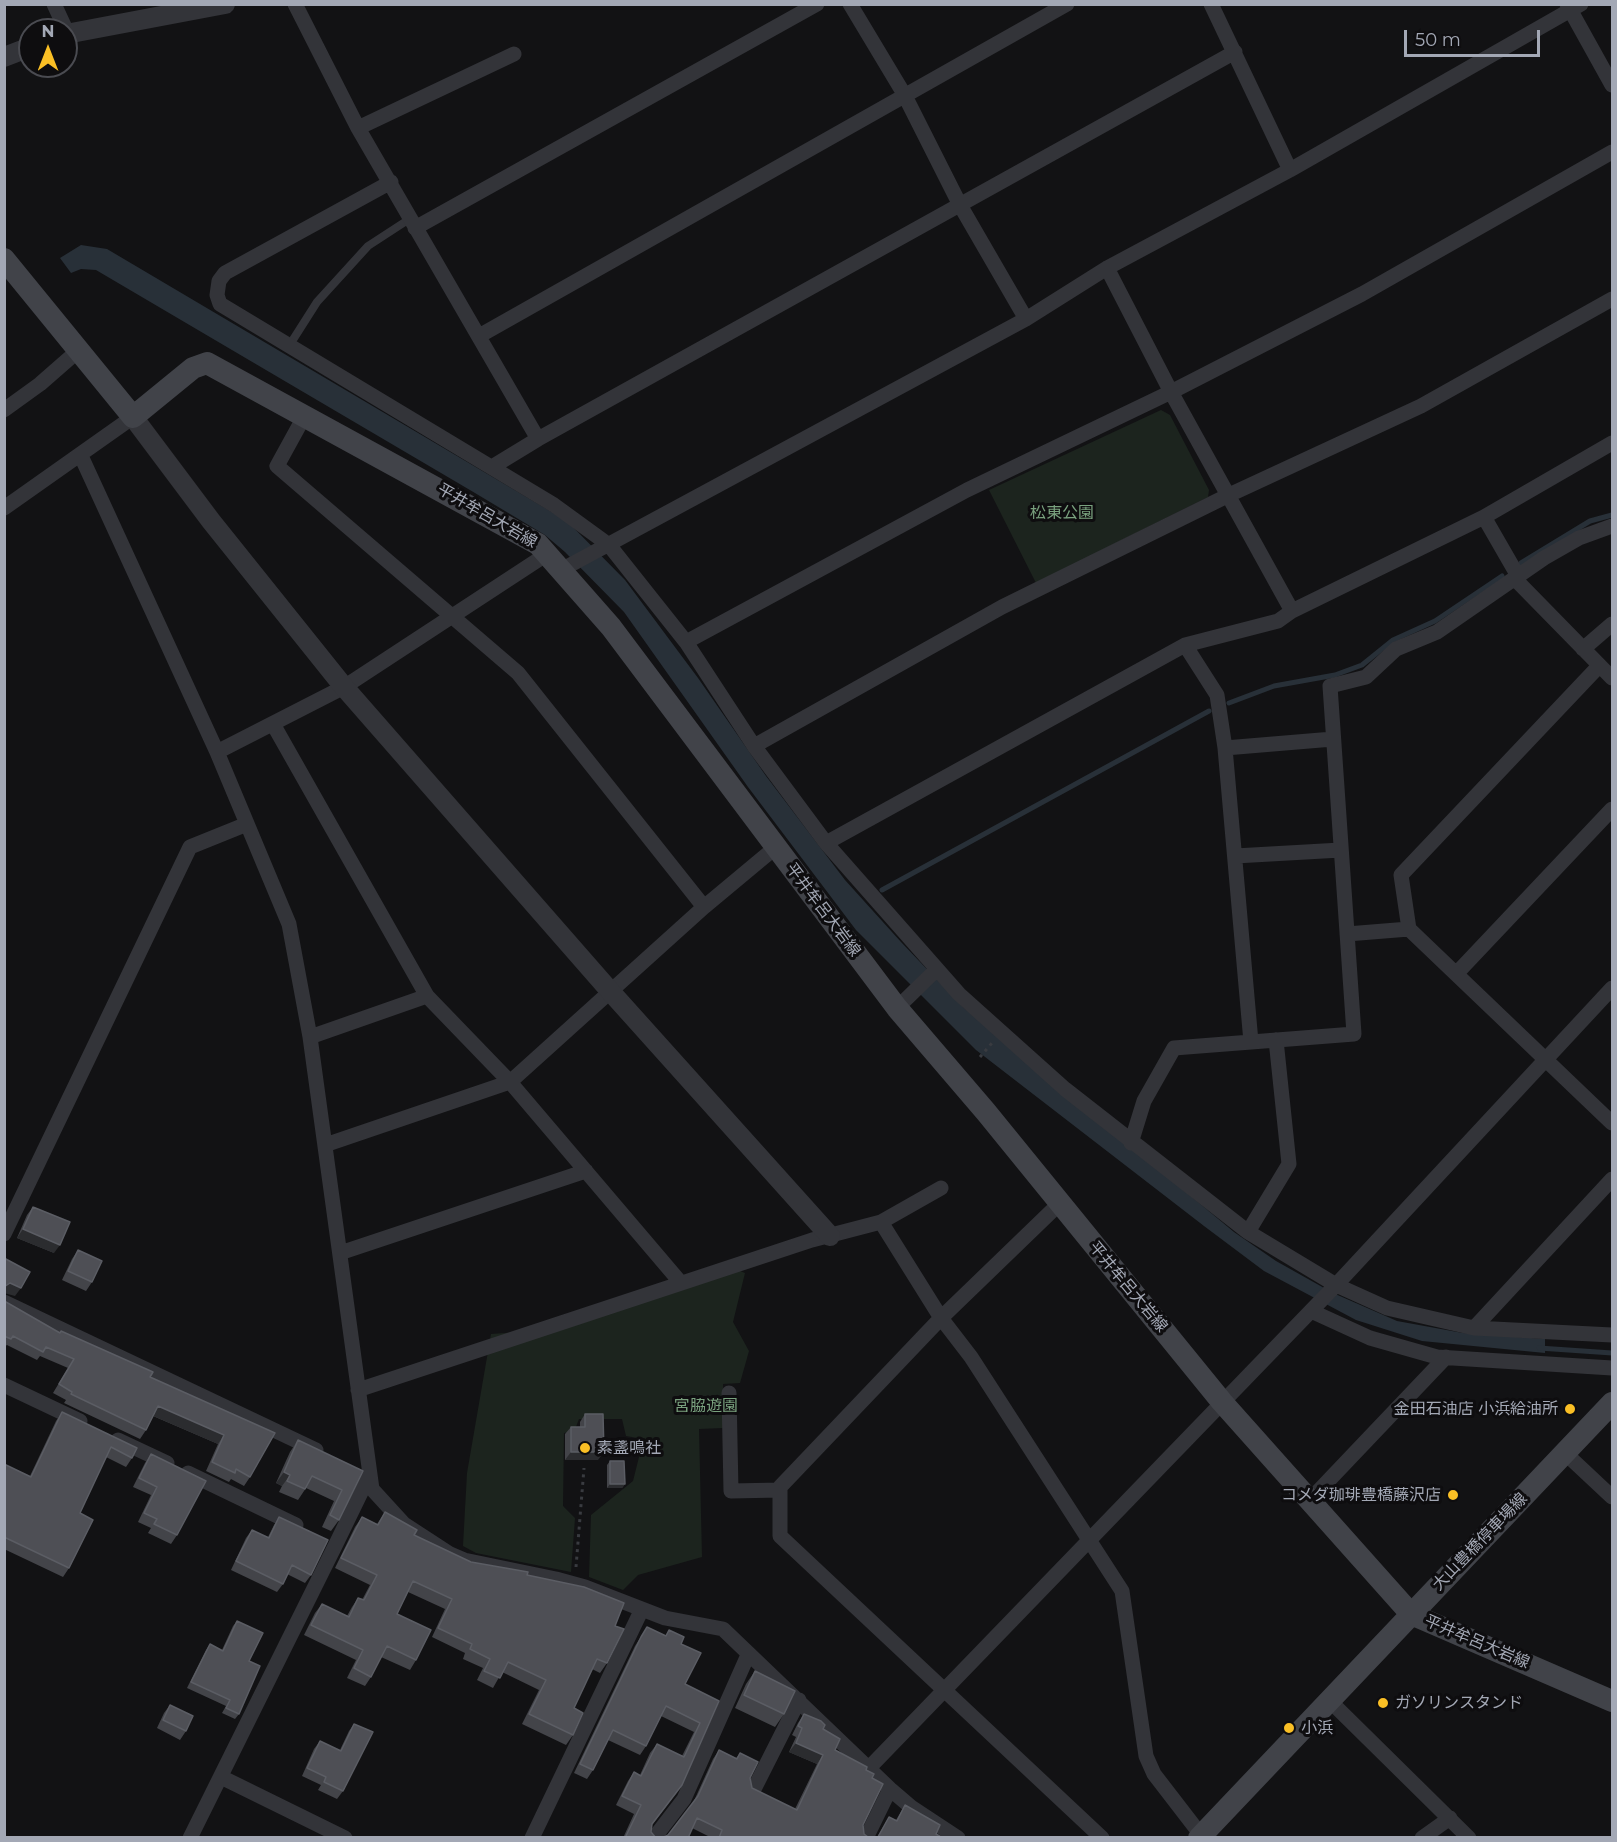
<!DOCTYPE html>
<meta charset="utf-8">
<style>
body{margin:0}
#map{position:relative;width:1617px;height:1842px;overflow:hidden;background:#121214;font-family:Montserrat,sans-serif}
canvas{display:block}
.frame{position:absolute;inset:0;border:6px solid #a3a8b5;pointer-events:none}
.north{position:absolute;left:18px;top:18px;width:60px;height:60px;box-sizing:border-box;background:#0e0d0f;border:2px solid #4a4b51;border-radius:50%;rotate:0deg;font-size:16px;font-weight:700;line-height:24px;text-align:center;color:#a3a8b5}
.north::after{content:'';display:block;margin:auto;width:21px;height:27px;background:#fabf25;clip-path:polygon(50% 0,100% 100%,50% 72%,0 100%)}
.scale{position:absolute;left:1404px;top:30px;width:136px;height:27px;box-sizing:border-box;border:3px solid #a3a8b5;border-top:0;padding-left:8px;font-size:18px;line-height:21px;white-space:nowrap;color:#a3a8b5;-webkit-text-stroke:4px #0e0d0f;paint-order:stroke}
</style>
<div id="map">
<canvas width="1617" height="1842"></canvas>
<div class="frame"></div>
<div class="north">N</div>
<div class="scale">50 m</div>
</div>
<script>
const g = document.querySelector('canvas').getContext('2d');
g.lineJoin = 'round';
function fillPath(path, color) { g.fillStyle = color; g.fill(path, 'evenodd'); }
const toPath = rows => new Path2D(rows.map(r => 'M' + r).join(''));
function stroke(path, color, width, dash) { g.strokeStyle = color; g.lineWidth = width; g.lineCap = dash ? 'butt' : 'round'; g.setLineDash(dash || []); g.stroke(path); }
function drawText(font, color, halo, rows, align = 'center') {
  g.font = font + ' Montserrat,"Noto Sans JP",sans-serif'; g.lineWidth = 6; g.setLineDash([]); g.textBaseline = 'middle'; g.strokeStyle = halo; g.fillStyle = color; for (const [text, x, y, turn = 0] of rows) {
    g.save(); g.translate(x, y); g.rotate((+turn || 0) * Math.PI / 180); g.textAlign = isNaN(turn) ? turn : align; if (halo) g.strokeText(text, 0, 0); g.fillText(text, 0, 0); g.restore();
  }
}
fillPath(toPath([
 [1161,410,1170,415,1209,490,1208,497,1036,583,989,490],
 [733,1268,745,1273,733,1322,749,1351,740,1383,723,1384,723,1428,699,1429,702,1557,638,1575,623,1590,589,1577,591,1515,633,1481,641,1449,643,1439,626,1436,622,1419,579,1419,574,1432,564,1433,563,1506,575,1518,571,1572,476,1553,463,1546,467,1473,491,1334,533,1331]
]), '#1c241e');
fillPath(toPath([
 [81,245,107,249,567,521,625,580,698,678,766,776,845,880,901,942,964,1008,1234,1232,1276,1261,1333,1293,1397,1321,1463,1333,1545,1339,1545,1353,1422,1341,1356,1320,1264,1271,1204,1226,976,1050,856,930,748,787,624,612,565,552,545,535,475,493,96,270,81,269,71,273,60,258]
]), '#283038');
stroke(toPath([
 [1521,563,1590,521,1612,515],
 [1229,703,1274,686,1335,675,1362,665,1393,640,1435,621,1502,576],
 [882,890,1209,711],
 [1539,1348,1612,1353]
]), '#283038', 5);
stroke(toPath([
 [980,1057,992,1043],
 [576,1567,584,1468]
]), '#393b40', 3, [3, 4.5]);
stroke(toPath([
 [289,346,317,302,368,246,411,218]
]), '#333439', 8);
stroke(toPath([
 [54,4,66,30],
 [295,4,358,128,538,439],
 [850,4,904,94,960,205,1026,319],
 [1211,4,1290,170],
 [1567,4,1612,85],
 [358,128,514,54],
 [391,182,225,273,219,281,217,295,220,304,554,505,609,545,686,642,754,746,826,843,959,994,1065,1089,1248,1232,1336,1285,1387,1308,1474,1328,1612,1335],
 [415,228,817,4],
 [1107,268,1171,392,1292,611],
 [479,336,1067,4],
 [4,410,40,384,80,349],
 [305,415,277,466,518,673,704,907,510,1082,325,1145],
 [81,456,217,752,289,924,310,1037,372,1489,404,1524,450,1554,464,1560,556,1579,585,1587,665,1618,723,1629,890,1789,911,1807,958,1838],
 [492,467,538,439,1235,52],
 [4,508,133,417],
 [1484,517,1518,576],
 [561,570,1026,319,1107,268,1290,170,1581,4],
 [1515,579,1612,678],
 [686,642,967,490,1171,392,1362,294,1612,152],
 [1185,645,1217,695,1225,748,1251,1042],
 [1583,649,1612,624],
 [1599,666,1401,875,1409,929,1612,1123],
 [273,724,427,996,510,1082,681,1283],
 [754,746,1002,607,1229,495,1421,406,1612,299],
 [1225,748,1333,739],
 [217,752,344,687,547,554],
 [826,843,1185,645,1278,621,1292,611,1484,517,1612,443],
 [1235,856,1341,850],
 [704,907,776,847],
 [1347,934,1409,929],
 [1456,974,1612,809],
 [897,1008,937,969],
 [310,1037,427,996],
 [1131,1143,1144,1101,1174,1048,1354,1034,1330,686,1366,677,1396,649,1437,632,1544,558,1579,538,1612,526],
 [1059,1204,941,1318,780,1487,780,1536,1102,1838],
 [881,1222,941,1318,971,1357,1122,1591,1146,1756,1154,1774,1201,1835],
 [1248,1232,1289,1164,1276,1040],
 [4,1234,190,847,247,824],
 [340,1253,586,1171],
 [4,1302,316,1450],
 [1311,1311,1370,1338,1437,1357,1612,1368],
 [1474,1328,1612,1179],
 [4,1385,80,1421],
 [358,1390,812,1240,881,1222,941,1188],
 [729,1393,731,1491,780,1490],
 [118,1440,167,1463],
 [1565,1453,1612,1497],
 [188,1473,296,1525],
 [1310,1500,1446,1357],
 [1330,1701,1469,1838],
 [868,1769,1336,1285,1612,988],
 [221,1777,345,1838],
 [753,1791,799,1700],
 [190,1838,336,1544,369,1476,367,1475],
 [532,1838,642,1609],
 [654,1838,684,1799,748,1655],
 [866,1838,890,1789],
 [1422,1838,1450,1818]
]), '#333439', 15);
stroke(toPath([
 [66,34,225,4],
 [4,57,30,47],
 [133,417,211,521,344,687,610,991,830,1236]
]), '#333439', 20);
stroke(toPath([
 [4,259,133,417,193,368,207,363,538,544,611,627,897,1008,986,1112,1222,1402,1411,1614,1612,1701],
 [1199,1838,1612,1403]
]), '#414349', 22);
fillPath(toPath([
 [33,1207,54,1253,17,1238,27,1215],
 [78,1250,92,1282,86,1291,62,1280,72,1259],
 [4,1300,6,1302,60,1333,61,1331,150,1377,275,1433,250,1477,244,1486,231,1479,229,1482,206,1471,218,1444,153,1416,146,1430,140,1439,64,1403,66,1400,53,1393,68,1368,40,1356,37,1360,7,1345,4,1347],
 [62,1412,132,1458,126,1467,106,1457,80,1513,69,1568,63,1577,4,1549,4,1464,30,1476,56,1421],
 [585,1414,598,1460,565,1460,565,1434,571,1427,580,1427,580,1422],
 [298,1440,363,1471,339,1520,331,1531,322,1527,334,1501,306,1488,298,1500,279,1492,282,1486,276,1483,290,1452],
 [151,1454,177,1535,171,1544,148,1533,151,1528,138,1522,151,1495,133,1487,145,1463],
 [610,1461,625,1484,622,1488,607,1488,607,1465],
 [385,1512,414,1535,471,1562,527,1575,615,1626,607,1663,600,1673,592,1669,574,1708,573,1735,566,1745,522,1724,539,1690,502,1672,493,1688,477,1680,483,1668,463,1659,465,1653,432,1637,445,1609,408,1592,397,1614,416,1660,410,1670,381,1657,371,1677,365,1686,347,1678,356,1660,304,1635,315,1613,322,1604,347,1616,352,1607,358,1598,362,1600,370,1585,335,1568,355,1527,362,1517,377,1524],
 [279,1517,311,1575,305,1583,287,1574,283,1584,277,1592,231,1570,246,1538,252,1530,268,1537,274,1525],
 [237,1621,249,1661,239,1714,235,1719,222,1713,226,1706,187,1688,206,1650,210,1644,222,1650,233,1626],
 [647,1627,665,1636,669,1630,681,1644,685,1684,719,1701,682,1785,652,1825,651,1832,656,1838,623,1838,634,1814,616,1805,628,1781,634,1772,640,1775,650,1753,657,1744,682,1756,694,1732,661,1716,646,1746,640,1755,608,1740,593,1770,587,1779,574,1773,635,1646],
 [755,1671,784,1714,775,1727,735,1708,746,1684],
 [170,1705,186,1731,180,1740,157,1728,164,1713],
 [804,1714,823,1729,835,1750,866,1770,872,1778,863,1825,864,1834,868,1837,877,1837,889,1817,896,1820,905,1805,936,1834,943,1838,712,1838,692,1828,668,1835,693,1803,713,1759,719,1750,736,1758,740,1753,750,1778,752,1788,795,1809,817,1764,789,1752,796,1737,792,1735,798,1723],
 [354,1724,343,1791,337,1799,318,1790,321,1785,302,1776,314,1749,320,1741,340,1750,349,1731]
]), '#434449');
fillPath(toPath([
 [23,1229,60,1245,54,1253,17,1238],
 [10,1283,21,1288,15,1296,4,1293,4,1287],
 [158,1406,224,1435,218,1444,151,1415],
 [571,1452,604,1452,598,1460,565,1460],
 [284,1472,290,1475,282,1486,276,1483],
 [610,1484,625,1484,622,1488,607,1488],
 [796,1743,823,1755,817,1764,789,1752]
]), '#2b2c2f');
const building = toPath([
 [33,1207,70,1222,60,1245,23,1229,33,1207],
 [78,1250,102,1261,92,1282,68,1271,78,1250],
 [4,1258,30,1272,21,1288,10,1283,4,1287,4,1258],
 [4,1300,6,1302,60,1333,61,1331,153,1372,150,1377,275,1433,250,1477,236,1469,235,1473,212,1462,224,1435,158,1406,146,1430,71,1394,72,1392,59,1384,74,1359,46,1347,43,1352,13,1336,11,1339,4,1336,4,1300],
 [62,1412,137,1448,132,1458,111,1447,80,1513,93,1520,69,1568,4,1537,4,1464,31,1477,62,1412],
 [585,1414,603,1414,604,1452,571,1452,571,1427,585,1427,585,1414],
 [298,1440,363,1471,339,1520,330,1515,342,1490,312,1476,305,1489,287,1481,290,1475,284,1472,298,1440],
 [151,1454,206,1481,177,1535,154,1524,157,1519,144,1513,157,1487,139,1478,151,1454],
 [610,1461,624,1461,625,1484,610,1484,610,1461],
 [385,1512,417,1530,414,1535,471,1562,528,1572,527,1575,584,1587,624,1603,615,1626,624,1629,607,1663,597,1659,583,1689,574,1708,583,1713,573,1735,529,1714,546,1680,508,1662,500,1678,484,1671,490,1659,470,1649,472,1644,438,1628,452,1599,413,1581,397,1614,431,1630,416,1660,387,1646,371,1677,354,1668,363,1650,311,1625,322,1604,349,1617,358,1598,364,1600,377,1575,341,1558,362,1517,378,1525,385,1512],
 [279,1517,328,1540,311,1575,292,1565,283,1584,236,1561,252,1530,269,1538,279,1517],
 [237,1621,263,1633,249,1661,260,1666,239,1714,226,1708,230,1700,191,1682,210,1644,223,1651,237,1621],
 [647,1627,666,1636,669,1630,684,1637,681,1644,701,1653,685,1684,719,1701,682,1785,652,1824,651,1832,656,1838,625,1838,641,1805,622,1796,634,1772,641,1776,657,1744,684,1757,700,1723,666,1706,646,1746,613,1730,593,1770,580,1764,641,1637,647,1627],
 [755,1671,795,1691,784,1714,744,1695,755,1671],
 [170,1705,193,1716,186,1731,163,1720,170,1705],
 [804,1714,821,1721,825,1725,823,1729,840,1739,835,1750,867,1767,866,1770,874,1774,872,1778,883,1784,863,1825,864,1834,868,1837,878,1837,889,1817,897,1821,905,1805,940,1825,936,1834,943,1838,719,1838,722,1830,697,1818,688,1838,662,1838,668,1835,698,1796,719,1750,737,1759,740,1753,758,1762,750,1778,752,1788,797,1810,823,1755,796,1743,802,1728,798,1726,804,1714],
 [354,1724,373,1732,343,1791,324,1782,326,1777,307,1768,320,1741,341,1751,354,1724]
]);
fillPath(building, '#4e4f55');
stroke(building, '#5b5d64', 1.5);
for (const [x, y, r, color] of [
 [1570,1409,6,"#fabf25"],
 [585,1448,6,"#fabf25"],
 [1453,1495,6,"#fabf25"],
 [1383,1703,6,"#fabf25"],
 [1289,1728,6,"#fabf25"]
]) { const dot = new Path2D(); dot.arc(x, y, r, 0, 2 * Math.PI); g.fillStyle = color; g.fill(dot); stroke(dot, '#0e0d0f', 2); }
drawText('16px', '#79a17e', '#0e0d0f', [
 ["松東公園",1062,513],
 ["宮脇遊園",706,1406]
]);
drawText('16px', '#a3a8b5', '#0e0d0f', [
 ["平井牟呂大岩線",487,516,30],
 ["平井牟呂大岩線",823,910,53],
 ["平井牟呂大岩線",1128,1287,50],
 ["大山豊橋停車場線",1480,1542,-46],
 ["平井牟呂大岩線",1477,1642,23]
]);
drawText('16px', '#a3a8b5', '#0e0d0f', [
 ["金田石油店 小浜給油所",1558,1409,"right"],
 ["素盞鳴社",597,1448],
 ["コメダ珈琲豊橋藤沢店",1441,1495,"right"],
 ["ガソリンスタンド",1395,1703],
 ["小浜",1301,1728]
], 'left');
</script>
